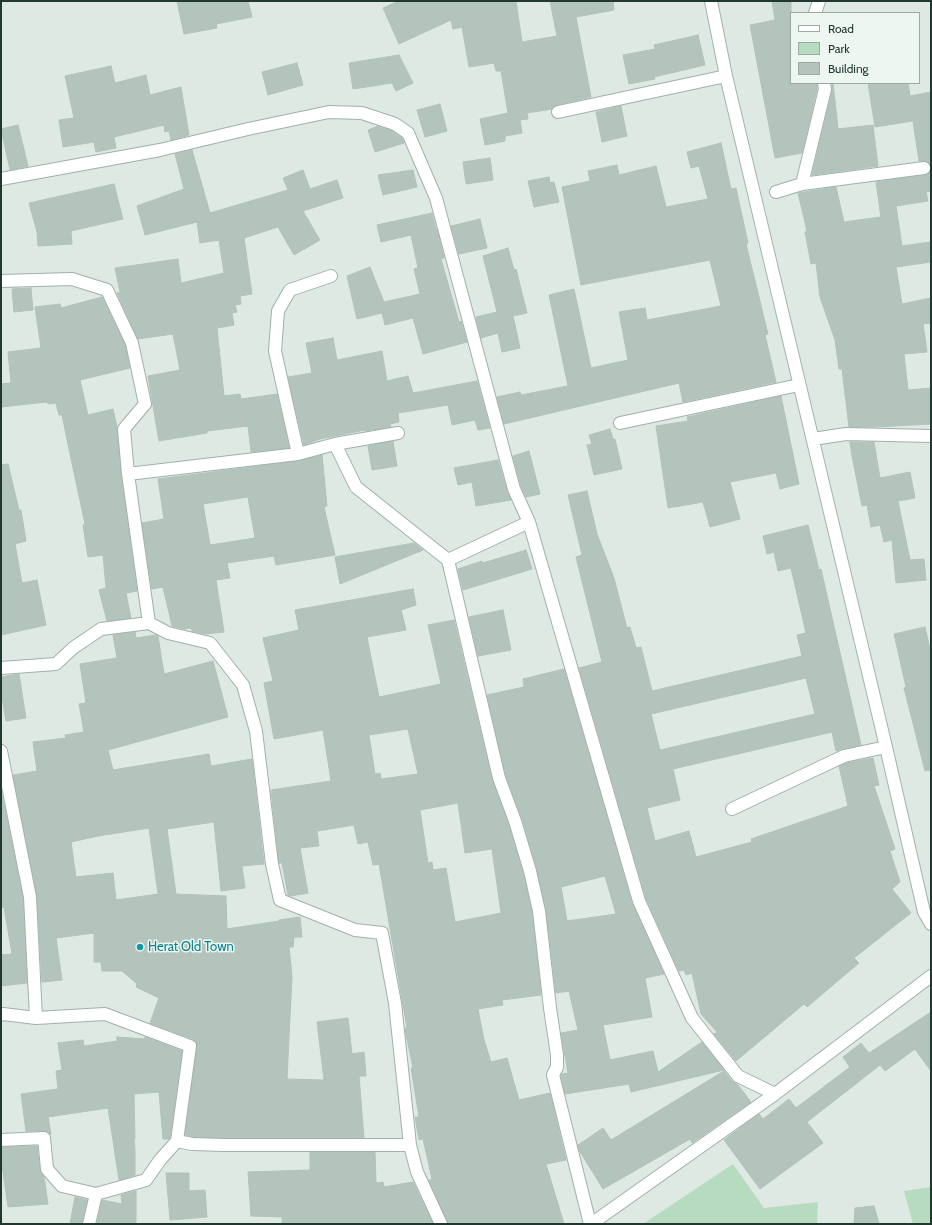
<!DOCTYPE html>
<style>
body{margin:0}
#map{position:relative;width:932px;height:1225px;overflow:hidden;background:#dee9e3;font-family:Cabin,sans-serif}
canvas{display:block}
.frame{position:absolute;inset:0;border:2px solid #203830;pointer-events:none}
.legend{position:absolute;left:790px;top:12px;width:130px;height:72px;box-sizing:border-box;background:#eef6f1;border:1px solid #9caaa4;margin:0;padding:5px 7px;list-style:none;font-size:12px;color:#203830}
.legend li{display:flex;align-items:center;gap:8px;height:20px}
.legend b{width:20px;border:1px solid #9caaa4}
</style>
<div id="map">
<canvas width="932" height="1225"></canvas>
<div class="frame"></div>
<ul class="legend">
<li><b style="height:5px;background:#fff"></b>Road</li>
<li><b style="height:11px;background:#b6dbbe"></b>Park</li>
<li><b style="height:11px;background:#b3c4bc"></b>Building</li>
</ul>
</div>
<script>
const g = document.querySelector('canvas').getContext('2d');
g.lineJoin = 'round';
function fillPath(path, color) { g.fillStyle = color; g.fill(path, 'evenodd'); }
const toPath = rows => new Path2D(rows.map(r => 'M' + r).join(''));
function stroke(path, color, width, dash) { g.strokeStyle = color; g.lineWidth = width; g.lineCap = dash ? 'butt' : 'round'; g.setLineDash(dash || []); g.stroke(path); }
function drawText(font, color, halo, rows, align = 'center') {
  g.font = font + ' Cabin,sans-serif'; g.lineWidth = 3; g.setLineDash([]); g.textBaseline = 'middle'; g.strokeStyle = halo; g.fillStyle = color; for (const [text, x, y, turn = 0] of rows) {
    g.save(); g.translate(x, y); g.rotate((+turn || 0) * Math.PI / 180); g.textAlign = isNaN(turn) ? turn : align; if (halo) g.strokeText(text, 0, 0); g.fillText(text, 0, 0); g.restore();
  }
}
fillPath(toPath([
 [733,1164,764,1208,818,1202,817,1224,643,1224],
 [931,1187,931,1224,913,1224,904,1191]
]), '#b6dbbe');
const building = toPath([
 [177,1,248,1,252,17,216,24,217,28,184,34,177,1],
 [399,1,516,1,522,42,557,36,550,1,613,1,614,10,576,17,591,97,556,105,552,109,527,113,528,119,520,120,522,133,505,136,505,141,485,145,480,119,508,113,501,71,496,71,494,63,469,67,462,27,453,29,451,20,399,44,383,8,399,1],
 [772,1,791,1,791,83,817,83,817,89,802,153,775,158,750,25,775,20,772,1],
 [698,35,705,65,654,77,655,79,629,84,623,55,655,49,654,45,698,35],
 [399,55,413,83,396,91,392,83,353,89,349,63,399,55],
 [297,63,303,85,268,95,262,72,297,63],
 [111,66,115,83,146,75,150,95,181,87,189,135,171,140,169,131,165,132,164,125,114,137,116,148,96,152,94,142,63,147,59,120,74,118,65,76,111,66],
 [832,83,833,83,838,129,873,125,878,166,812,175,832,91,832,83],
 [868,83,908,83,910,96,931,92,931,166,926,161,919,161,913,121,875,127,868,83],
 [440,104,447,131,425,137,417,110,440,104],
 [621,106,627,136,602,142,596,112,621,106],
 [18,125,28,166,10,170,1,129,18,125],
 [378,126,392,131,402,138,404,143,375,152,368,130,378,126],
 [721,143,731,189,736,188,748,243,746,244,768,334,765,335,776,382,683,402,679,383,504,424,497,397,520,392,521,395,568,386,549,295,574,289,591,368,628,360,619,312,645,308,647,320,721,306,710,260,581,285,562,187,590,181,588,171,617,165,619,175,656,166,666,207,708,199,699,166,691,168,687,152,721,143],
 [192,150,210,213,288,190,283,178,303,170,310,189,337,180,343,198,303,211,320,240,294,255,278,227,244,238,252,294,240,296,241,304,235,305,237,312,232,313,234,325,217,328,224,396,240,394,241,399,277,394,289,448,251,452,248,426,207,431,207,433,159,441,148,376,180,370,173,334,138,339,117,293,120,292,115,268,178,259,181,283,224,273,219,240,200,243,197,222,145,235,137,206,184,189,175,154,192,150],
 [490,158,493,180,466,184,463,162,490,158],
 [413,170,417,187,383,195,378,175,413,170],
 [931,171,931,191,926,192,928,201,896,206,902,246,931,242,931,262,896,267,902,304,931,298,931,323,923,324,927,352,904,354,908,390,931,388,931,424,874,427,849,427,842,369,839,369,835,340,820,297,816,263,811,264,805,232,807,231,798,193,836,187,844,222,881,217,876,182,925,175,931,171],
 [549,177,550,183,554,182,559,202,534,207,528,181,549,177],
 [114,184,123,219,71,231,72,244,38,246,37,232,29,203,114,184],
 [432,213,436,229,432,230,437,229,444,258,441,259,459,322,461,321,467,342,423,354,413,318,385,325,382,313,357,319,347,276,370,267,384,302,420,294,414,269,418,268,411,235,381,242,377,225,432,213],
 [480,219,487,248,459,254,451,226,480,219],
 [508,248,514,270,516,269,527,313,513,316,520,348,502,352,498,333,481,338,476,317,497,312,483,256,508,248],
 [31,288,33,310,14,312,12,289,31,288],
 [102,297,125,345,130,368,80,380,88,415,113,409,117,427,121,475,137,591,126,593,131,618,107,621,99,590,106,588,103,555,88,557,83,525,85,524,70,454,62,415,59,415,56,403,48,404,47,402,1,407,1,384,11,383,8,352,41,348,35,307,60,304,61,308,102,297],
 [333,338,337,360,382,351,387,381,408,376,413,393,477,381,490,428,478,430,475,420,452,425,448,405,398,413,399,422,390,424,391,427,365,431,365,430,320,439,304,445,288,377,312,373,306,343,333,338],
 [781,396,799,484,780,489,776,473,730,482,740,519,710,527,703,502,668,508,656,426,688,421,687,417,781,396],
 [610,429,613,439,615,439,622,469,594,475,587,445,592,444,589,435,610,429],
 [393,441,397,466,372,470,368,446,393,441],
 [850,442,874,442,880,478,910,472,915,498,898,501,910,560,924,559,926,580,896,583,892,540,884,542,880,525,871,527,867,505,862,506,852,456,850,442],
 [529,451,540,494,526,497,521,486,513,456,529,451],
 [322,455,327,506,324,507,335,555,276,565,274,556,227,563,230,578,216,580,224,632,206,634,192,631,191,628,184,629,172,626,163,587,152,589,142,523,164,519,158,479,299,461,322,455],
 [248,497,255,538,210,545,203,504,248,497],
 [498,460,507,491,511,500,476,506,472,482,458,485,454,468,498,460],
 [8,464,19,510,21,510,26,541,15,544,22,583,37,580,46,625,1,635,1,465,8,464],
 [587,491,597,534,614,578,627,628,630,627,636,648,641,647,652,691,802,656,797,635,806,633,791,568,778,571,774,552,767,554,763,536,808,525,819,570,821,569,861,745,842,749,836,751,832,732,673,769,680,800,647,808,655,841,689,831,696,857,752,842,751,839,848,806,839,766,846,763,873,758,879,785,874,786,895,849,890,851,900,882,892,889,911,913,854,958,859,963,807,1007,804,1004,736,1061,714,1034,717,1032,701,1014,692,973,686,975,684,970,679,971,646,898,579,668,602,662,576,557,582,555,568,495,587,491],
 [806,678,815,714,660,750,651,714,806,678],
 [414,543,423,550,340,584,335,557,414,543],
 [526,550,532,569,463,590,458,569,482,561,483,563,526,550],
 [413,589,416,605,401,610,406,630,367,637,379,697,441,684,428,625,454,620,492,780,508,823,523,873,532,912,541,995,502,1000,503,1005,478,1009,484,1040,491,1062,507,1058,519,1100,550,1093,566,1160,546,1164,564,1224,448,1224,429,1180,432,1179,423,1139,419,1140,415,1117,419,1117,411,1068,413,1068,406,1034,405,1028,407,1028,379,864,373,865,368,842,358,844,354,825,317,831,319,846,300,848,308,893,290,896,288,895,282,863,279,863,271,790,331,781,323,730,274,739,264,683,273,681,263,638,299,630,295,610,413,589],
 [408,729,418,774,381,779,380,773,375,774,369,735,408,729],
 [458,803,465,853,492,849,501,913,455,922,446,868,433,870,432,862,428,863,420,810,458,803],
 [503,610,511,650,478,656,469,617,503,610],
 [925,627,931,653,931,770,925,771,904,688,906,687,894,634,925,627],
 [135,632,136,638,156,635,158,636,164,674,213,661,228,717,108,750,113,770,209,754,211,766,252,759,264,864,242,866,245,888,221,891,214,822,167,829,176,894,226,896,227,929,279,921,279,920,300,917,302,937,294,937,293,947,289,947,292,976,287,1079,324,1080,317,1022,348,1018,352,1054,364,1052,366,1076,359,1076,364,1138,224,1138,193,1137,185,1135,197,1044,193,1039,150,1023,159,998,136,987,137,984,122,971,102,971,101,962,94,962,94,933,56,938,62,980,43,982,42,982,37,896,13,775,37,771,33,742,66,738,65,735,84,732,79,704,86,703,80,664,117,658,113,635,135,632],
 [149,828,158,894,116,900,113,873,76,877,71,842,98,836,149,828],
 [564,669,632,903,664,974,645,978,652,1017,603,1025,610,1060,653,1051,658,1072,702,1042,724,1070,631,1092,629,1084,565,1094,561,1075,562,1074,568,1073,561,1033,578,1030,569,991,556,993,546,910,537,869,522,818,506,776,487,695,524,687,523,679,564,669],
 [605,876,616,914,567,921,561,887,605,876],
 [19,674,26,718,6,721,1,691,1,677,19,674],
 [1,790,23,898,27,983,1,986,1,955,12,954,4,907,1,908,1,790],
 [931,1012,931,1071,915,1049,885,1071,880,1065,807,1122,823,1143,760,1189,724,1140,759,1114,763,1119,789,1099,796,1108,850,1067,843,1057,861,1043,869,1053,931,1012],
 [117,1037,144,1039,145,1037,182,1051,170,1138,169,1139,163,1139,159,1092,134,1094,135,1139,134,1139,135,1149,135,1175,119,1180,108,1108,48,1117,51,1134,44,1131,26,1131,21,1094,58,1089,56,1071,62,1070,58,1043,83,1040,84,1046,117,1041,117,1037],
 [724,1071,732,1081,738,1085,751,1102,692,1143,690,1139,603,1189,579,1150,578,1145,603,1128,611,1140,724,1071],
 [37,1146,40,1170,44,1177,48,1204,8,1207,1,1158,1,1147,37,1146],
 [310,1152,375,1152,376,1183,383,1182,384,1187,413,1182,433,1224,282,1224,282,1217,251,1216,248,1172,310,1170,310,1152],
 [166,1173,189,1173,189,1191,205,1190,207,1217,170,1220,166,1173],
 [136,1191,136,1224,97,1224,102,1200,122,1204,121,1195,136,1191],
 [75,1197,87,1200,82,1224,70,1224,75,1197],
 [874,1206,879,1224,854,1224,855,1208,874,1206]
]);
fillPath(building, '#b3c4bc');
stroke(building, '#b0c2ba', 1);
const minor = toPath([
 [711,1,726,76,886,747,924,912,931,924],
 [815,13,819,1],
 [558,112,726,76],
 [1,179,160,150,248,129,329,112,362,113,395,124,408,133,436,198,514,489,529,522,639,901,692,1018,738,1076,775,1094],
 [802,184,825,89,824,83],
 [776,192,802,184,924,168],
 [1,281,72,279,107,290,132,343,145,404,124,429,128,474],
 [620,423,799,385],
 [398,433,335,444,298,454,128,474,149,623,168,633,210,643,243,685,256,731,272,864,280,900,355,930,382,933,395,1003,410,1145,417,1172,441,1224],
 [813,439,846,434,931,436],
 [335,444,356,487,448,560,529,522],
 [298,454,275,351,278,311,290,290,331,276],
 [448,560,499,778,515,821,530,871,539,911,550,1008,557,1055,557,1067,553,1075,590,1224],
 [1,668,56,664,73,648,101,629,149,623],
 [1,751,30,897,36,1018],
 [732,809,844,756,886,747],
 [1,1015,3,1014,36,1018,105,1014,190,1046,177,1141],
 [1,1140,44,1138,47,1169,62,1186,96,1194,146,1180,160,1160,177,1141,192,1144,224,1145,410,1145],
 [89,1224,96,1194],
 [591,1224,775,1094,931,976]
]);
stroke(minor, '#a1b0aa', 14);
stroke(minor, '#fff', 12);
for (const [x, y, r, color] of [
 [140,947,4,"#0f9aa8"]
]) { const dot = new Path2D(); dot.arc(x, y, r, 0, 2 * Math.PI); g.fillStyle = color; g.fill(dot); stroke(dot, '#eef6f1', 1.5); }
drawText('13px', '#0d838f', '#eef6f1', [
 ["Herat Old Town",148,947]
], 'left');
</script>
